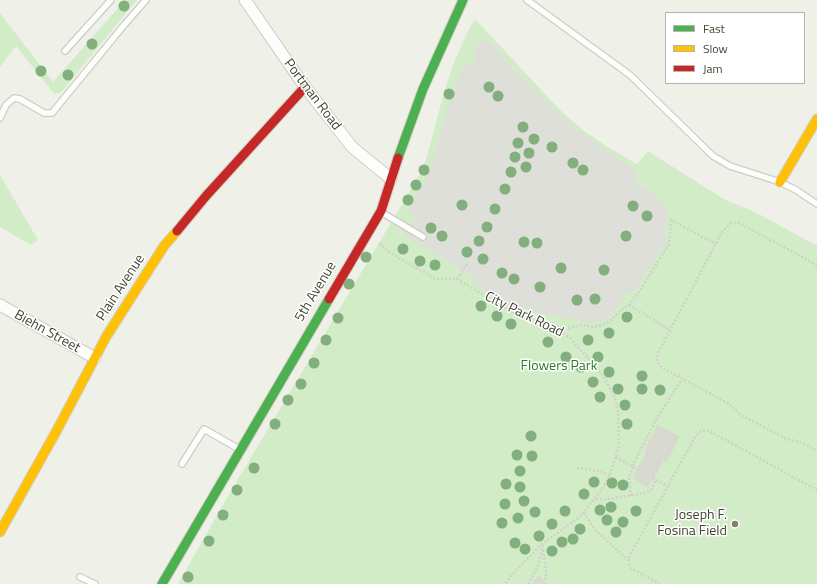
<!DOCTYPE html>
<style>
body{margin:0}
#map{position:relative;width:817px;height:584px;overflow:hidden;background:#eff0e8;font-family:"Titillium Web",sans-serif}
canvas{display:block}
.legend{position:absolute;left:665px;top:12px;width:140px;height:72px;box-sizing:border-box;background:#fff;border:1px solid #b5b4ae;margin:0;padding:5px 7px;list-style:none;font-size:12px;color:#454434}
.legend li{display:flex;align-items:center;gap:8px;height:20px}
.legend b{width:20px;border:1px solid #b5b4ae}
</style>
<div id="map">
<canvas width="817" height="584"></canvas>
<ul class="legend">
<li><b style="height:5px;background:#4caf50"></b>Fast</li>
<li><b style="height:5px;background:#ffc107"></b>Slow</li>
<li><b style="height:5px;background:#c62828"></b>Jam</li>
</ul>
</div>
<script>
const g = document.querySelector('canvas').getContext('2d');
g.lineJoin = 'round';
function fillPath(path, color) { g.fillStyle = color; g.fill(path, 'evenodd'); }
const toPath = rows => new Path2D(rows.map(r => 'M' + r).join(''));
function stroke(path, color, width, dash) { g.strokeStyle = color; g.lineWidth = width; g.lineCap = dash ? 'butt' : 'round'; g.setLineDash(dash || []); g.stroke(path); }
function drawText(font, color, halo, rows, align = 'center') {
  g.font = font + ' "Titillium Web",sans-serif'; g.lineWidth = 3; g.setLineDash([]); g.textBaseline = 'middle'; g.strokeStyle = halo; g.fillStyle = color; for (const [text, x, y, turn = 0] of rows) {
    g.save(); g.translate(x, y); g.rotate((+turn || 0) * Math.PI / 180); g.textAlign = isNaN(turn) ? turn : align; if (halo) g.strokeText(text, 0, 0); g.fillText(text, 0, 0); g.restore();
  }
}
fillPath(toPath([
 [125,0,137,0,61,92,54,94,16,46,0,67,0,13,53,82],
 [475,19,560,110,583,130,606,146,637,164,648,151,722,198,759,214,817,246,817,584,178,584,228,496,416,181,426,160,445,89,453,65,468,31],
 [0,175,38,240,31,245,0,227]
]), '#d1ecc7');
fillPath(toPath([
 [488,39,510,65,534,90,577,130,636,170,638,175,636,182,637,184,662,201,665,207,668,219,664,233,667,240,635,291,625,294,612,316,602,321,588,323,533,311,523,307,515,310,513,309,477,287,475,284,475,278,404,234,412,221,417,218,407,211,425,183,430,170,456,82,464,64,472,67,475,65,474,46]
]), '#dedfd8');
const building = toPath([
 [658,425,679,437,666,462,663,460,648,487,633,478,647,452,645,451,658,425],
 [539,576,547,584,532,584,539,576]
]);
fillPath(building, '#d9d9d1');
stroke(building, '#d8d8ce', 1);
const lane = toPath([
 [527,0,630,75,713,156,730,166,780,182,796,190,817,204],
 [65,51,111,0],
 [0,118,6,105,14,98,20,99,44,113,52,113,125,24,146,0],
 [381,212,423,237],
 [182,464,204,429,239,449],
 [80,577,95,584]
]);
const street = toPath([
 [245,0,305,87,352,147,391,179],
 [0,305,95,358]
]);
const fast = toPath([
 [398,158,423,89,463,0],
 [162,584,329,299]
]);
const slow = toPath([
 [780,182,817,119],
 [0,532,57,430,106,337,164,246,177,231]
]);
const jam = toPath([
 [177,231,206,196,305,87],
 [329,299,381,211,398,158]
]);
stroke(lane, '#cdcec5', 8);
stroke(street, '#cdcec5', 13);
stroke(fast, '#cfd0c1', 11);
stroke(slow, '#cfd0c1', 11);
stroke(jam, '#cfd0c1', 11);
stroke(toPath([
 [380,243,387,251,436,279,457,279],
 [817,265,739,223,731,223,722,232,658,353,657,359,659,365,663,368,729,404,741,415,787,439,803,443,817,451],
 [457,279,515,314,550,325,570,338,596,367,605,379,614,396,618,412,619,446,610,474,602,489,581,516,542,544,518,568,505,584],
 [457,279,467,264],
 [629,305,670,330],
 [552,326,568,328,581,325,593,327,602,325,610,321,621,310,629,305,639,292,669,244,671,220,716,244],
 [616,457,638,470],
 [632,466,656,420,682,379],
 [577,468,599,471,609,475],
 [653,478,668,486],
 [631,496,629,477,633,467],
 [596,499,608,499,645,493,651,490,656,480],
 [584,513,595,530,629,561],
 [543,550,546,569,546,578,544,581],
 [528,584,537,568,543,548,542,544],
 [660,584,631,568,629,564,629,557,694,439,699,432,705,430,709,431,817,490]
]), '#d1d0c9', 2.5, [2, 2]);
stroke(lane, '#fdfdfc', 5.5);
stroke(street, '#fdfdfc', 11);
stroke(fast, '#4caf50', 9);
stroke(slow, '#ffc107', 9);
stroke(jam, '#c62828', 9);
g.fillStyle = '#82af7d';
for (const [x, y] of [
 [124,6],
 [92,44],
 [41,71],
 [68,75],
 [489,87],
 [449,94],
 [498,96],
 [523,127],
 [534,139],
 [518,143],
 [552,147],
 [529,153],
 [515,157],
 [573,163],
 [526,167],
 [424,170],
 [583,170],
 [511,172],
 [416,185],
 [505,189],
 [408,200],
 [462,205],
 [633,206],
 [495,209],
 [647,216],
 [487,227],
 [431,228],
 [442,236],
 [626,236],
 [479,241],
 [524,242],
 [537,243],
 [403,249],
 [467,252],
 [366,257],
 [483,259],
 [420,261],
 [435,265],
 [561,268],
 [604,270],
 [502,273],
 [514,279],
 [349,284],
 [540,287],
 [595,299],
 [577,300],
 [481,306],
 [497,316],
 [627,317],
 [338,318],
 [511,324],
 [609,333],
 [326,340],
 [588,340],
 [548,342],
 [566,357],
 [598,357],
 [314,363],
 [581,367],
 [609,372],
 [642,376],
 [593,382],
 [301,384],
 [618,389],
 [642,389],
 [660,390],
 [600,397],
 [288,400],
 [625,405],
 [275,424],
 [627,424],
 [531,436],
 [517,455],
 [532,456],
 [254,468],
 [520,471],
 [594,482],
 [612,483],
 [506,484],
 [623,485],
 [520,487],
 [237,490],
 [584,494],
 [524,501],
 [505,504],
 [611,507],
 [600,510],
 [565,511],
 [636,511],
 [535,512],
 [223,515],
 [518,518],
 [607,520],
 [623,522],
 [502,523],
 [552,524],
 [580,529],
 [616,532],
 [539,536],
 [573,539],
 [209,541],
 [562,542],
 [515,543],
 [525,549],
 [552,551],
 [188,577]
]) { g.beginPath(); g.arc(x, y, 5.5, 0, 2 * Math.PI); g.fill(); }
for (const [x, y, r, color] of [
 [735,524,4,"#808073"]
]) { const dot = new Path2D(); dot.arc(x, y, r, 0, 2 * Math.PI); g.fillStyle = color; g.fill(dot); stroke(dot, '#fff', 1.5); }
drawText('14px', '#454434', '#fff', [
 ["Portman Road",312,95,53],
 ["Plain Avenue",121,288,-57],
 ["5th Avenue",316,292,-59],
 ["City Park Road",524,315,26],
 ["Biehn Street",47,332,29]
]);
drawText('14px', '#297926', '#fff', [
 ["Flowers Park",559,367]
]);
drawText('14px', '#454434', '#fff', [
 ["Joseph F.",727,516],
 ["Fosina Field",727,532]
], 'right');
</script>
